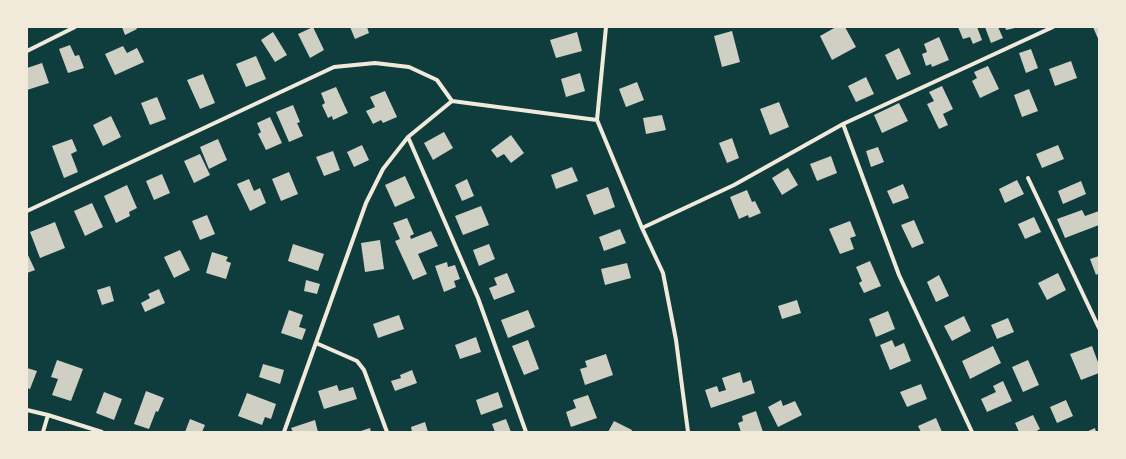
<!DOCTYPE html>
<style>
body{margin:0}
#map{position:relative;width:1126px;height:459px;overflow:hidden;background:#0f3d3e;font-family:Helvetica,sans-serif}
canvas{display:block}
.frame{position:absolute;inset:0;border:28px solid #f1e9da;pointer-events:none}
</style>
<div id="map">
<canvas width="1126" height="459"></canvas>
<div class="frame"></div>
</div>
<script>
const g = document.querySelector('canvas').getContext('2d');
g.lineJoin = 'round';
function fillPath(path, color) { g.fillStyle = color; g.fill(path, 'evenodd'); }
const toPath = rows => new Path2D(rows.map(r => 'M' + r).join(''));
function stroke(path, color, width, dash) { g.strokeStyle = color; g.lineWidth = width; g.lineCap = dash ? 'butt' : 'round'; g.setLineDash(dash || []); g.stroke(path); }
fillPath(toPath([
 [122,27,136,27,137,29,125,35],
 [313,27,324,50,310,58,298,34],
 [350,27,367,27,369,33,355,39],
 [836,27,845,27,856,47,832,60,820,36],
 [958,27,977,27,982,40,973,44,970,37,963,39],
 [985,27,998,27,1003,38,991,43],
 [1005,27,1015,27,1015,28,1006,30],
 [1093,27,1099,27,1099,41],
 [732,31,740,62,722,67,714,36],
 [273,32,287,55,275,62,261,40],
 [577,32,582,51,556,58,550,40],
 [939,37,949,60,932,67,931,64,926,66,922,54,927,52,924,44],
 [70,45,75,56,79,55,84,68,68,73,59,49],
 [123,46,127,53,137,48,144,62,115,75,105,54],
 [899,48,911,74,897,80,885,55],
 [1031,49,1038,68,1026,73,1019,53],
 [256,56,266,79,246,87,236,64],
 [1071,61,1077,78,1055,86,1049,69],
 [42,63,49,83,27,90,27,68],
 [988,66,999,89,980,98,972,81,977,78,974,72],
 [580,73,585,91,566,97,561,79],
 [203,74,215,103,200,109,187,80],
 [866,77,874,94,856,102,848,86],
 [637,82,644,100,626,107,619,89],
 [942,86,953,109,943,114,948,125,939,129,927,104,934,101,929,92],
 [336,87,348,113,333,120,332,116,328,118,322,105,325,103,321,93],
 [1029,89,1038,111,1022,117,1014,95],
 [385,91,397,117,383,123,381,120,373,124,366,111,375,107,370,97],
 [157,97,166,119,150,125,141,103],
 [779,102,789,127,770,135,760,109],
 [899,103,908,121,882,133,874,115],
 [293,105,300,122,297,123,303,136,289,142,276,112],
 [662,115,666,130,646,134,643,118],
 [111,116,121,137,103,146,93,125],
 [270,117,282,143,266,150,258,134,261,132,257,123],
 [444,132,453,148,433,160,424,143],
 [511,135,524,153,511,163,504,154,497,158,491,150],
 [732,138,739,158,727,163,719,143],
 [72,139,77,151,71,154,78,172,64,178,52,146],
 [218,139,227,160,209,169,200,147],
 [362,145,369,160,354,167,347,152],
 [1058,145,1064,159,1042,168,1036,154],
 [878,147,884,162,871,167,866,151],
 [333,151,340,170,324,176,316,157],
 [200,154,210,175,194,183,184,161],
 [831,156,837,173,817,181,810,164],
 [572,167,578,181,556,189,551,175],
 [788,168,798,185,782,195,772,178],
 [289,172,298,194,281,201,272,179],
 [162,174,170,193,154,200,146,181],
 [405,176,415,198,395,207,385,185],
 [249,179,254,191,260,188,266,203,250,211,237,184],
 [467,179,474,196,462,201,455,185],
 [1017,180,1024,194,1005,203,999,189],
 [1081,181,1086,194,1063,204,1058,191],
 [903,184,909,198,893,204,887,191],
 [127,185,137,208,129,212,130,216,116,223,104,196],
 [608,187,615,207,594,215,586,195],
 [747,190,752,202,755,201,761,213,749,218,748,215,739,219,730,197],
 [92,203,103,227,85,236,74,211],
 [481,206,489,225,463,235,455,216],
 [1082,210,1085,216,1099,211,1099,225,1065,238,1057,219],
 [207,215,215,234,200,240,192,221],
 [1034,217,1041,232,1025,239,1018,224],
 [407,218,414,234,410,236,411,239,431,231,438,246,418,254,427,274,413,280,395,241,400,239,393,223],
 [914,220,924,243,912,248,901,225],
 [850,221,856,236,850,238,854,249,840,254,829,229],
 [55,222,65,248,40,258,30,232],
 [620,229,626,243,604,251,599,237],
 [380,240,384,269,365,272,361,243],
 [293,244,324,254,318,271,288,261],
 [489,244,495,259,479,266,473,250],
 [180,250,190,270,174,278,164,257],
 [212,252,228,257,226,261,231,263,226,279,206,273],
 [27,253,35,270,27,273],
 [1099,256,1099,273,1096,275,1090,259],
 [870,261,881,286,864,293,859,283,862,281,856,267],
 [447,262,448,267,455,265,460,279,454,281,456,287,444,292,435,266],
 [627,263,631,278,605,285,601,269],
 [507,273,515,292,494,300,489,288,497,285,494,278],
 [1058,273,1066,290,1047,300,1038,283],
 [939,275,949,296,936,302,927,282],
 [306,280,320,284,317,294,304,291],
 [110,286,114,301,102,305,97,290],
 [159,289,165,303,145,312,141,303,150,298,148,294],
 [797,300,801,313,782,319,778,306],
 [289,310,303,315,299,327,306,329,302,340,281,333],
 [528,310,535,327,508,338,501,320],
 [888,311,895,329,876,337,869,319],
 [399,315,404,329,378,338,373,324],
 [964,316,971,331,952,341,944,326],
 [1008,318,1014,332,997,339,991,325],
 [476,337,481,352,460,359,455,345],
 [528,340,539,369,524,375,512,346],
 [892,340,895,347,904,343,911,361,890,370,880,345],
 [993,346,1001,363,970,379,962,361],
 [1092,346,1099,365,1099,373,1081,380,1070,354],
 [606,354,613,375,585,385,580,369,587,367,585,361],
 [57,360,83,369,71,401,52,395,58,379,51,377],
 [1028,360,1039,385,1023,392,1012,367],
 [263,364,284,370,280,384,259,377],
 [27,368,37,371,30,389,27,388],
 [412,370,417,383,395,391,391,381,401,378,400,375],
 [740,372,743,383,751,380,755,393,711,408,705,390,717,386,719,392,726,390,722,378],
 [1003,381,1012,401,987,412,981,399,996,392,993,386],
 [921,384,927,399,907,407,900,392],
 [337,385,339,391,353,387,357,399,324,409,318,391],
 [146,391,164,398,158,412,156,411,149,429,134,424],
 [104,392,122,399,114,420,96,413],
 [498,392,503,407,481,415,476,400],
 [247,393,276,404,271,419,265,417,262,425,238,416],
 [588,395,597,418,571,427,566,412,576,408,573,400],
 [781,400,783,406,795,401,802,415,778,427,768,407],
 [1066,400,1073,416,1057,423,1050,407],
 [756,411,763,432,741,432,738,423,743,421,742,416],
 [1033,415,1040,429,1035,432,1019,432,1015,423],
 [936,418,942,432,921,432,918,426],
 [190,419,205,425,202,432,185,432],
 [506,419,511,432,495,432,492,424],
 [315,420,318,432,293,432,291,428],
 [614,421,632,430,631,432,608,432],
 [425,422,428,432,412,432,411,427],
 [370,428,371,432,358,432],
 [1095,428,1096,432,1086,432]
]), '#cfcfc3');
stroke(toPath([
 [606,27,597,120,642,228,663,273,676,340,688,432],
 [27,51,75,27],
 [843,124,899,275,972,432],
 [408,137,478,298,526,432],
 [1028,178,1099,328],
 [27,211,334,67,375,63,409,67,437,80,452,101,597,120],
 [642,228,734,185,843,124,1053,27],
 [316,343,357,361,364,370,387,432],
 [27,410,48,415,102,432],
 [43,432,48,415],
 [284,432,366,203,383,169,408,137,452,101]
]), '#f1e9da', 4);
</script>
